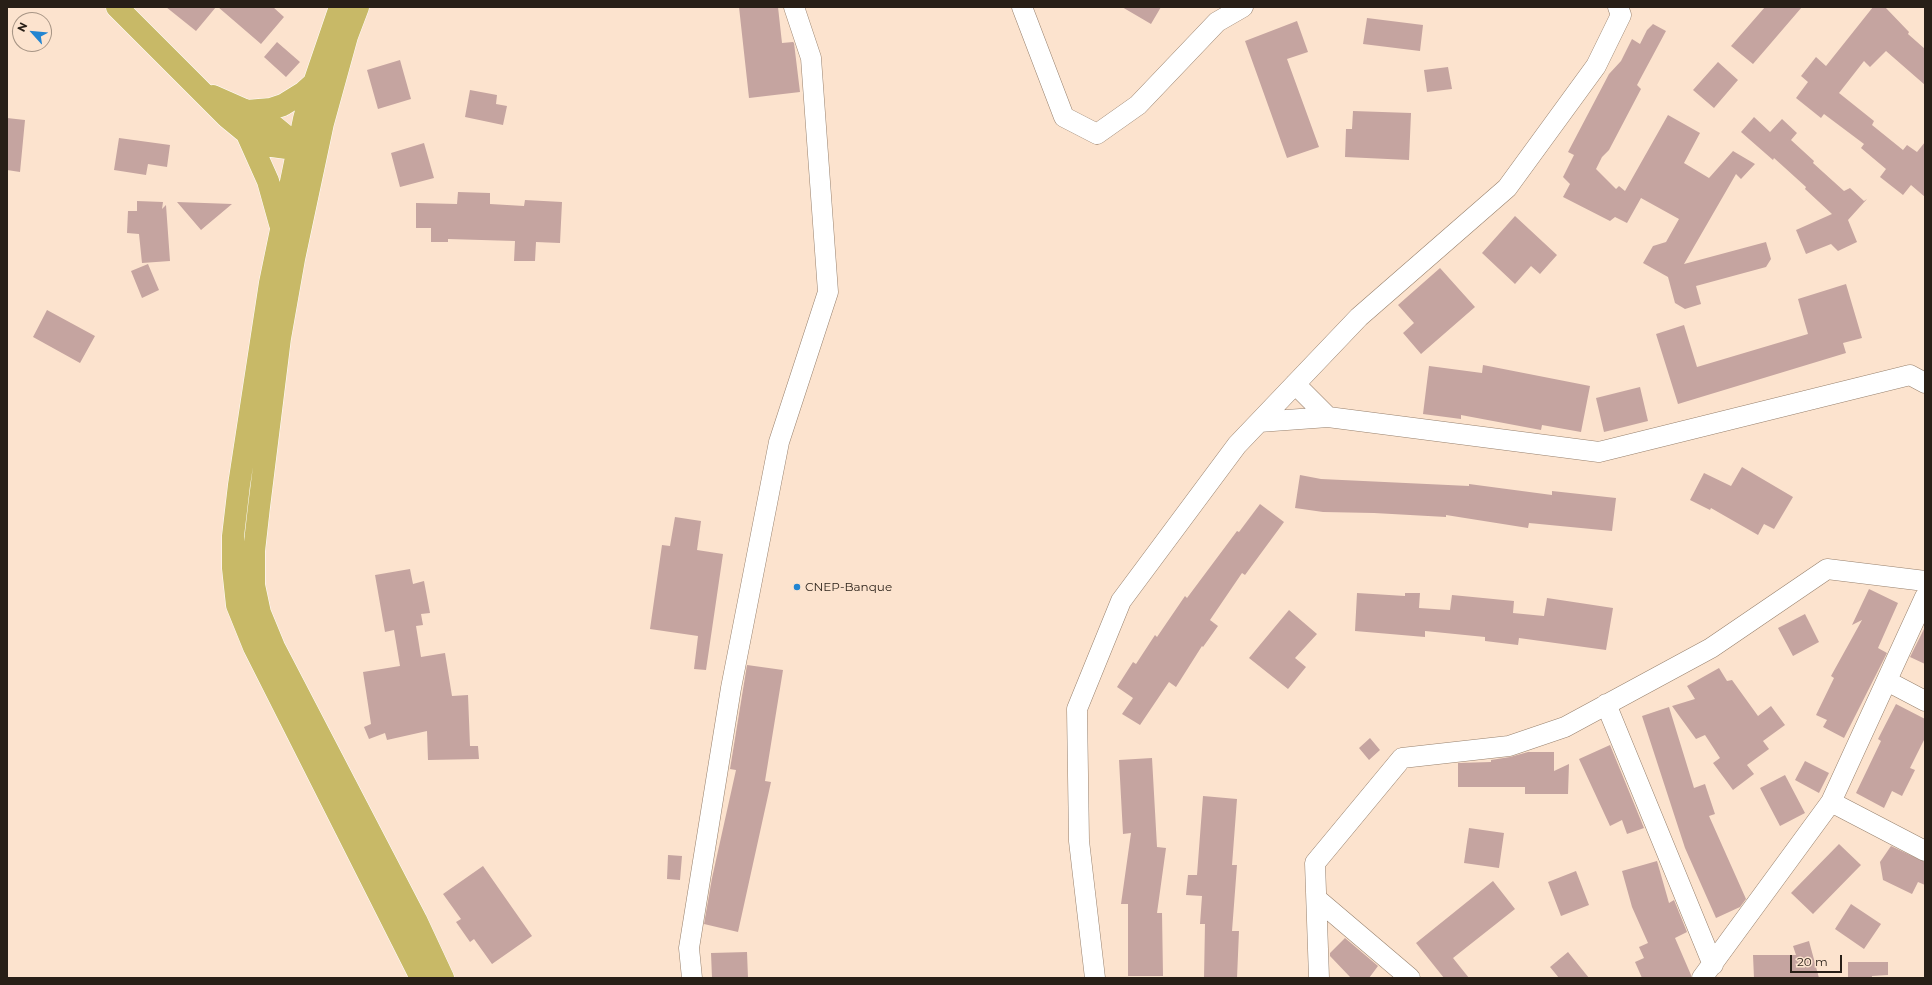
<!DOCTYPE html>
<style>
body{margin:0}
#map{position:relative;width:1932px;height:985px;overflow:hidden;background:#fce3ce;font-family:Montserrat,sans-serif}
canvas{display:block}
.frame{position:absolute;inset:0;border:8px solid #281f17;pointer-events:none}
.north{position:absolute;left:12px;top:12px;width:40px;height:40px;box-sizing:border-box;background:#fce3ce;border:1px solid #a79585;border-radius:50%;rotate:297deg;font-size:11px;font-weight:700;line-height:16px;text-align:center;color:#281f17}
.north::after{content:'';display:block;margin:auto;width:14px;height:18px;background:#2285d1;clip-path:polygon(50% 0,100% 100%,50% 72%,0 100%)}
.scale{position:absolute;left:1790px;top:955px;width:52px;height:18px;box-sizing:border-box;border:2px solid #281f17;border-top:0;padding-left:5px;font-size:12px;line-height:14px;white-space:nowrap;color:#281f17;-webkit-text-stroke:3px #fce3ce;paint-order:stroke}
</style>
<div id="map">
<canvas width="1932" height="985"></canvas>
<div class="frame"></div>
<div class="north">N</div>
<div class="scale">20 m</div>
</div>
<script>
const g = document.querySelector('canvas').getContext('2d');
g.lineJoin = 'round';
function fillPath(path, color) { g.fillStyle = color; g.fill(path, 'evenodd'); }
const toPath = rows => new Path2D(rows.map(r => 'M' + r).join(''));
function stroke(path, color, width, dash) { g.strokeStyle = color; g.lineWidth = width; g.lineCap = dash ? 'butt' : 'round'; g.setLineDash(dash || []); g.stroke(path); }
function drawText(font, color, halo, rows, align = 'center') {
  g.font = font + ' Montserrat,sans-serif'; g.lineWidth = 3; g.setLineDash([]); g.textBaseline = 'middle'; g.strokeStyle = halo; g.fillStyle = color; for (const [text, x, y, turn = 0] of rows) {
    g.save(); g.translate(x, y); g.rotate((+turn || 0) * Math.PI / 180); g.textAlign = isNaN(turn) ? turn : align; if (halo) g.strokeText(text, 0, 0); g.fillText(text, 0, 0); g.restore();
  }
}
fillPath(toPath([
 [166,7,216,7,196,31],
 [218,7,273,7,284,17,261,44],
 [739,7,778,7,782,43,793,42,794,43,800,92,749,98],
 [1122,7,1161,7,1151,24],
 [1765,7,1802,7,1753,64,1731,46],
 [1873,7,1885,7,1909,32,1908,34,1925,49,1925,85,1886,51,1870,67,1864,61,1839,93,1874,121,1872,125,1903,150,1907,145,1917,152,1925,142,1925,197,1911,185,1903,195,1880,177,1886,169,1861,148,1864,144,1824,114,1821,118,1796,98,1808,82,1801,76,1816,57,1826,66],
 [1367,18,1423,25,1420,51,1363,44],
 [1297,21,1308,52,1287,59,1319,147,1287,158,1245,41],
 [1653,24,1666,31,1637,85,1641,89,1609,150,1602,157,1596,169,1616,189,1619,186,1625,191,1668,115,1700,133,1684,163,1709,178,1733,151,1755,164,1741,179,1736,174,1684,264,1766,242,1771,259,1766,267,1696,286,1701,304,1685,309,1675,303,1668,277,1643,263,1653,246,1666,242,1679,219,1641,198,1627,223,1615,217,1610,221,1563,197,1570,184,1563,177,1574,155,1568,152,1609,74,1621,61,1632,39,1640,44,1647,30],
 [277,42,300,62,286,77,264,57],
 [400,60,411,99,378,109,367,70],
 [1718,62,1738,80,1714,108,1693,90],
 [1448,67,1452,89,1427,92,1424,70],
 [470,90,497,95,496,104,507,106,503,125,465,117],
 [1353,111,1411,113,1409,160,1345,157,1346,129,1352,129],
 [1754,117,1770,132,1782,119,1797,133,1791,140,1814,161,1813,163,1844,191,1850,188,1864,201,1867,199,1848,220,1857,242,1838,251,1831,244,1806,254,1796,230,1832,214,1805,189,1806,187,1774,158,1773,160,1741,132],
 [7,118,25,120,20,172,7,170],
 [119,138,170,145,167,167,148,164,146,175,114,170],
 [424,143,434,178,400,187,391,153],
 [458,192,490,193,490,204,524,206,525,200,562,202,560,243,536,242,535,261,514,261,515,241,448,239,448,242,431,242,431,228,416,228,416,203,457,204],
 [137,201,163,202,162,209,166,205,170,261,142,263,139,234,127,233,128,211,137,211],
 [177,202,232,204,201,230],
 [1515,216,1557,255,1540,274,1531,266,1515,284,1482,253],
 [148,264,159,290,142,298,131,271],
 [1440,268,1475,307,1421,354,1403,333,1414,323,1398,305],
 [1846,284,1862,338,1843,343,1846,353,1678,404,1656,334,1684,325,1697,367,1808,334,1798,299],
 [47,310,95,336,80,363,33,337],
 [1483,365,1590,386,1581,432,1542,425,1541,430,1461,415,1461,419,1423,414,1429,366,1482,373],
 [1640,387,1648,421,1604,432,1596,398],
 [1742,467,1793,497,1774,529,1764,524,1758,535,1711,508,1710,510,1690,500,1704,473,1731,486],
 [1300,475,1321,479,1469,486,1469,484,1552,495,1552,491,1616,498,1612,531,1529,523,1528,528,1446,515,1446,517,1374,513,1323,512,1295,508],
 [1260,504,1284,522,1245,575,1242,573,1210,620,1218,626,1203,647,1202,646,1176,687,1169,682,1140,725,1122,714,1133,698,1117,687,1133,662,1136,664,1155,635,1157,637,1185,596,1187,598,1237,531,1239,532],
 [675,517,701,521,697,550,723,554,706,670,694,669,698,636,650,629,662,545,670,546],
 [410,569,413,584,424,581,430,613,421,614,423,625,416,626,421,657,445,653,452,696,468,695,470,746,478,746,479,759,428,760,427,731,387,740,385,733,369,739,364,727,371,724,363,672,400,666,394,630,385,632,375,575],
 [1869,589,1898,603,1878,648,1887,653,1844,738,1823,727,1827,720,1816,715,1834,678,1831,676,1862,620,1852,625],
 [1357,593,1405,596,1405,593,1420,593,1419,608,1450,610,1452,595,1514,601,1513,613,1544,616,1547,598,1613,608,1606,650,1519,638,1518,645,1485,641,1485,637,1425,631,1425,637,1355,631],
 [1289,610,1317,634,1295,658,1306,667,1288,689,1249,658],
 [1805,614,1819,642,1793,656,1778,628],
 [1925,627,1925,664,1910,657],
 [747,665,783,670,765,781,771,782,738,932,704,924,712,878,736,770,730,769],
 [1719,668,1727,681,1732,680,1758,716,1771,706,1785,725,1763,741,1769,749,1747,765,1754,774,1733,790,1713,763,1720,758,1705,735,1696,739,1672,706,1695,699,1687,686],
 [1896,704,1925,719,1925,738,1910,768,1915,770,1902,796,1892,791,1884,808,1856,793,1881,741,1878,739],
 [1669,707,1694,788,1705,784,1715,814,1709,816,1746,899,1740,907,1716,918,1685,848,1642,716],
 [1370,738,1380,750,1369,760,1359,748],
 [1610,745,1644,828,1627,834,1622,820,1610,826,1579,759],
 [1528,752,1554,752,1554,771,1569,764,1568,794,1525,794,1525,787,1458,787,1458,763,1491,762,1491,760,1510,757],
 [1152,758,1157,847,1166,848,1157,913,1162,913,1163,976,1128,976,1128,904,1121,904,1131,833,1123,834,1119,760],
 [1805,761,1829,773,1819,793,1795,780],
 [1785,775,1805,813,1780,826,1760,788],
 [1203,796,1237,799,1232,865,1237,865,1232,931,1239,931,1237,978,1204,978,1205,924,1200,924,1202,896,1186,895,1188,875,1197,875],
 [1469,828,1504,833,1499,868,1464,863],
 [1839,844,1861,865,1813,914,1791,893],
 [1891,846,1925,862,1925,885,1918,882,1912,894,1883,880,1880,862],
 [668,855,682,856,680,880,667,879],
 [1657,861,1669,903,1674,900,1687,932,1675,938,1691,975,1691,978,1642,978,1635,962,1644,958,1639,947,1648,943,1632,907,1622,871],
 [483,866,532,936,492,964,474,939,470,942,456,922,461,919,443,894],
 [1576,871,1589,905,1561,916,1548,882],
 [1493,881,1515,909,1453,958,1469,978,1444,978,1416,943],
 [1851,904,1881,924,1864,949,1835,929],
 [1345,938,1378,966,1369,978,1351,978,1330,956,1330,953],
 [1809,941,1819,978,1754,978,1753,955,1796,955,1793,946],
 [747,952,748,978,712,978,711,953],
 [1568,952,1589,978,1559,978,1550,967],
 [1848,962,1888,962,1888,975,1872,976,1872,978,1848,978]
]), '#c5a4a0');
const street = toPath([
 [1022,7,1064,117,1097,134,1138,105,1217,22,1243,7],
 [1328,417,1599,452,1910,375,1925,383],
 [1259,422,1328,417,1295,384],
 [1887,681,1925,701],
 [1606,704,1713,965],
 [1831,802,1925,597],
 [1317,899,1410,978],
 [692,978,689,948,731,688,779,442,828,292,811,58,794,7],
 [1095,978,1079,841,1077,709,1121,601,1237,445,1359,317,1507,188,1596,66,1621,15,1618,7],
 [1319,978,1315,863,1402,758,1509,746,1565,727,1711,648,1827,569,1925,581],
 [1702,978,1831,802,1925,851]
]);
const primary = toPath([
 [117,7,227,117,255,140,265,145,287,148,298,146,309,139],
 [340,7,314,83,304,119,270,283,239,485,233,536,233,568,237,605,254,647,421,978],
 [358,7,347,36,323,123,294,259,280,338,259,507,254,551,254,585,260,613,274,647,416,920,443,978],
 [213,96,247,111,275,127,298,146,302,153],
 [247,111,271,109,283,105,304,92,314,83],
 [247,134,268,181,280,224]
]);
stroke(street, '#97806d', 21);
stroke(primary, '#fff', 23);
stroke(street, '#fff', 20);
stroke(primary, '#c8b967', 22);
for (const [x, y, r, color] of [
 [797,587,4,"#2285d1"]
]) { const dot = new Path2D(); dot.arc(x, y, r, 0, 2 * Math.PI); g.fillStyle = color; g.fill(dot); stroke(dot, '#fce3ce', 1.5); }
drawText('12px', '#281f17', '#fce3ce', [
 ["CNEP-Banque",805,587]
], 'left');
</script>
